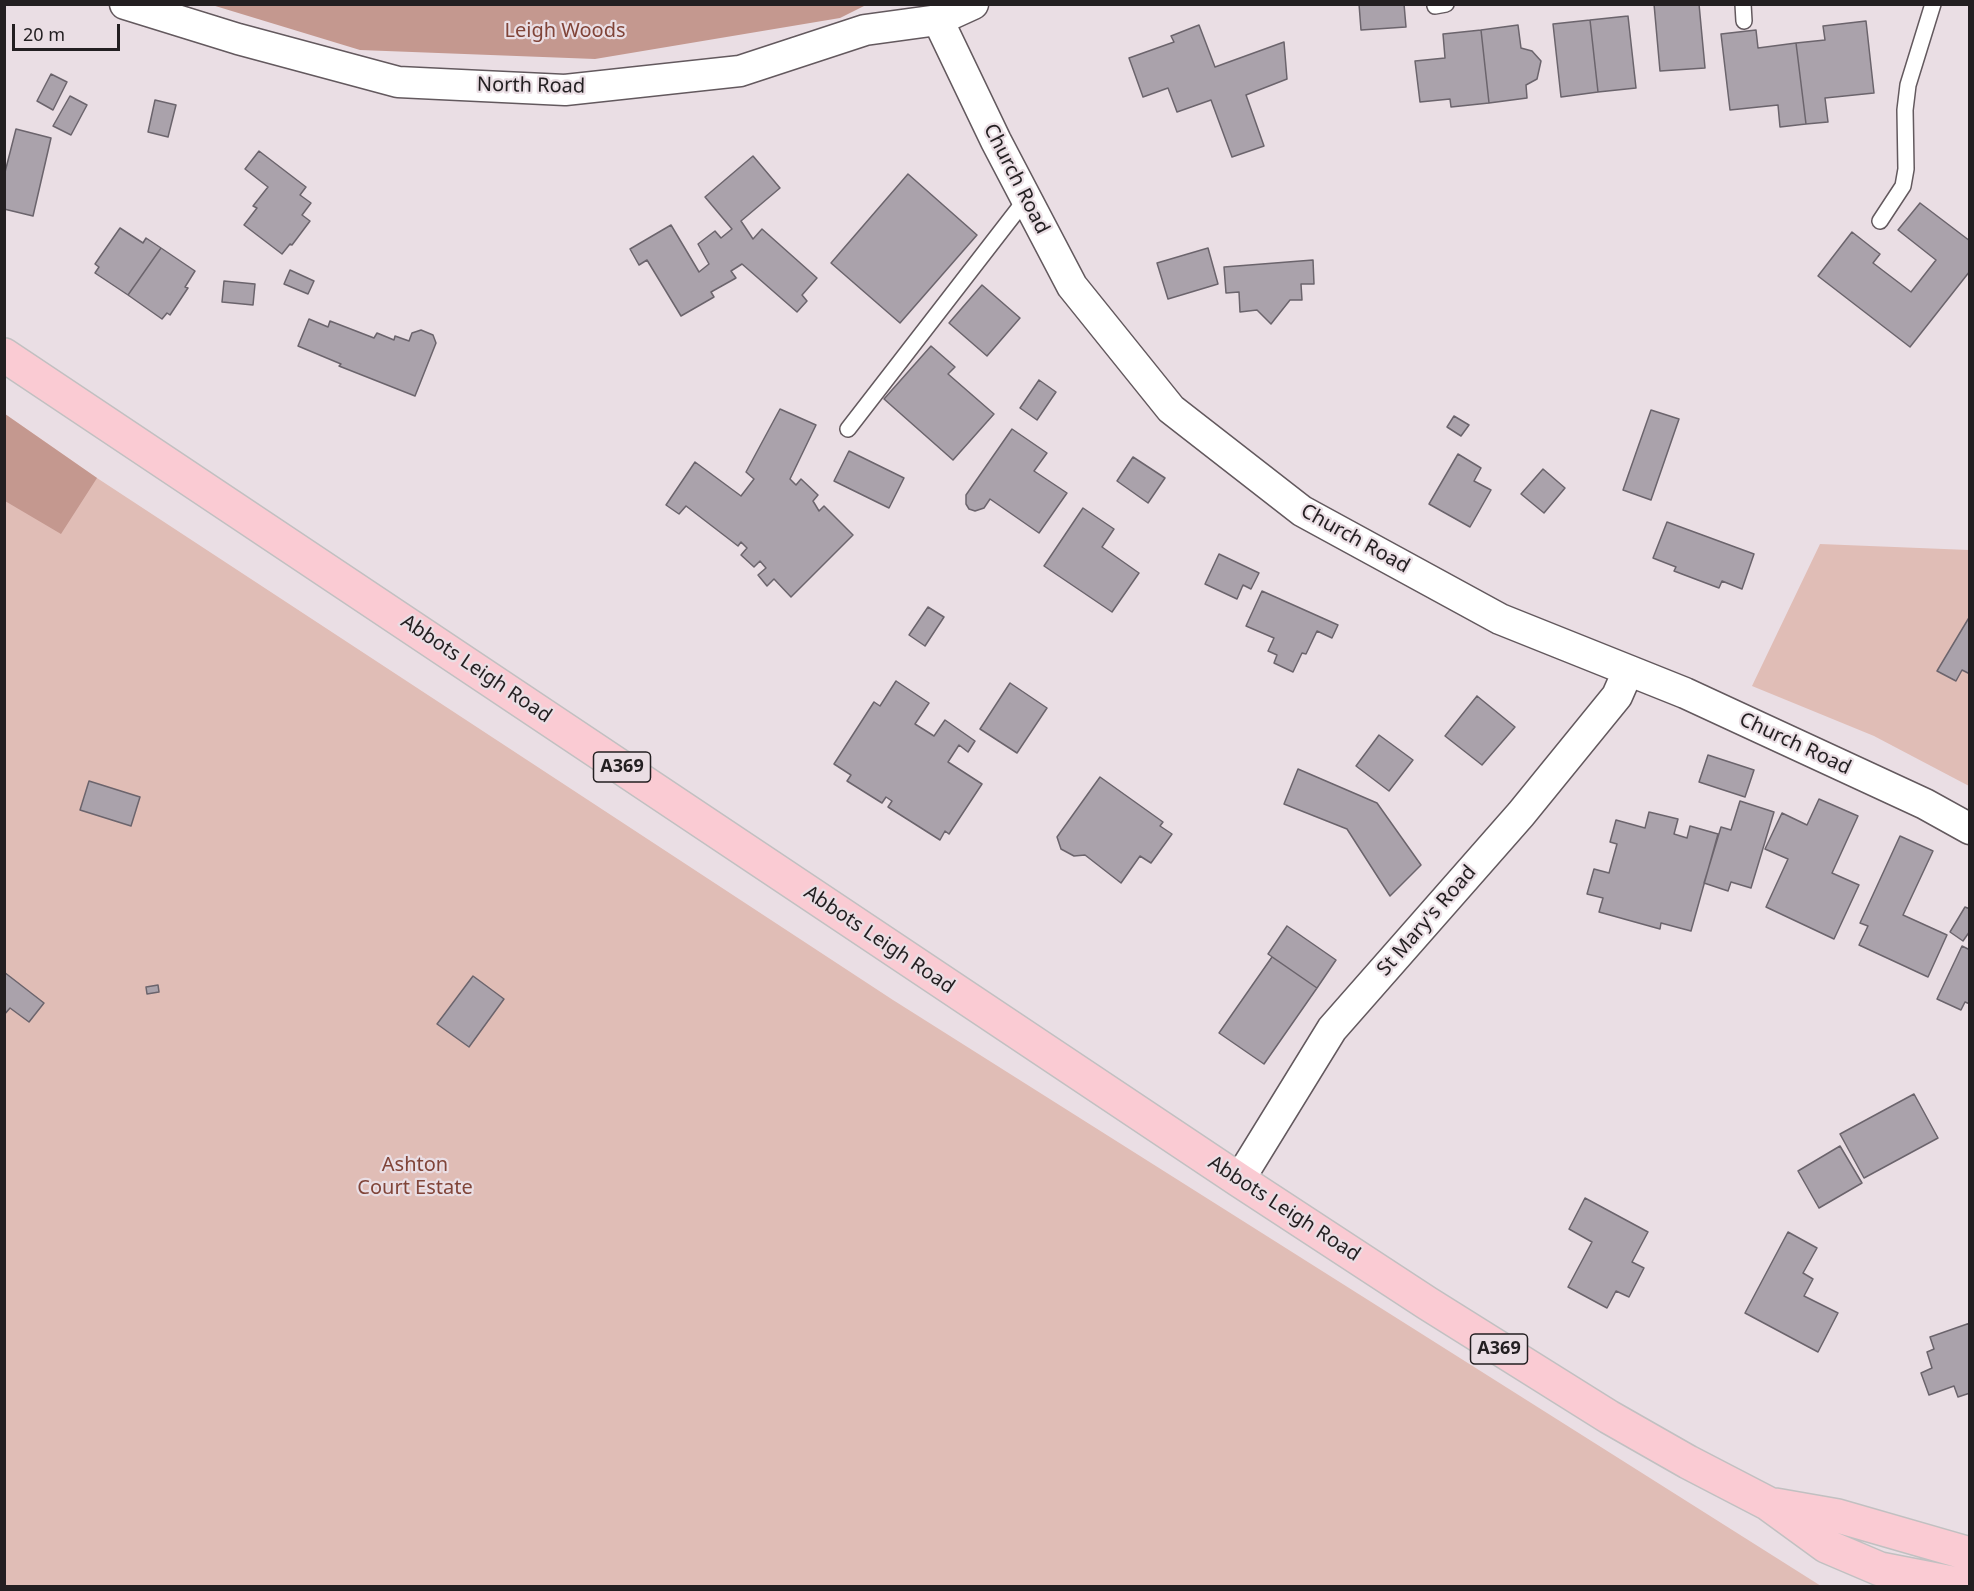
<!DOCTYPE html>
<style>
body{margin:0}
#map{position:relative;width:1974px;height:1591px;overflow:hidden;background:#eadee4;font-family:"Noto Sans",sans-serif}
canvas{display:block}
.frame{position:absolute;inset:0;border:6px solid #231f21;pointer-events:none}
.scale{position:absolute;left:12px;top:24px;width:108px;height:27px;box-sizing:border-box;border:3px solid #231f21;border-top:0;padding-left:8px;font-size:18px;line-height:21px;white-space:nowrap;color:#231f21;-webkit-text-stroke:4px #eadee4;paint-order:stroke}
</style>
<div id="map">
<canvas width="1974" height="1591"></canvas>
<div class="frame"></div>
<div class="scale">20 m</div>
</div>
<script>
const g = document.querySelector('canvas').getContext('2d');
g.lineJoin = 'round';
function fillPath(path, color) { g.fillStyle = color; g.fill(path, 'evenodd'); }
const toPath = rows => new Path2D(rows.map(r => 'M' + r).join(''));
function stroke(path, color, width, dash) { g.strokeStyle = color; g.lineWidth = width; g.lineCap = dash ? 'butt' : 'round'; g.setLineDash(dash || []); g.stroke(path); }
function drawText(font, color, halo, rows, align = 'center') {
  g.font = font + ' "Noto Sans",sans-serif'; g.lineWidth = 4.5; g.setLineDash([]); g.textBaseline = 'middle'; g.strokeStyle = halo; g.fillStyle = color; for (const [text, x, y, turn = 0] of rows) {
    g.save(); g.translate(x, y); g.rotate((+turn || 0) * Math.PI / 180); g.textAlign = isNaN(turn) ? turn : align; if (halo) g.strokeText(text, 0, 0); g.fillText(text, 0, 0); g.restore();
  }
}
fillPath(toPath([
 [5,414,97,478,893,1000,1821,1586,5,1586],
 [1820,544,1969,550,1969,786,1874,736,1752,686]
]), '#e0bdb6');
fillPath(toPath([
 [212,5,866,4,866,5,840,18,595,59,360,50],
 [5,414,97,478,61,534,5,501]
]), '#c4988f');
const building = toPath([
 [1359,4,1404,4,1406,27,1361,30,1359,4],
 [1654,4,1699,4,1705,68,1660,71,1654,4],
 [1628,16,1636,88,1598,92,1590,20,1628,16],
 [1590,20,1598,92,1561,97,1553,24,1590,20],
 [1866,21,1874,93,1825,98,1828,122,1806,124,1796,43,1825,40,1823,26,1866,21],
 [1199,25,1215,67,1284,42,1287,79,1246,95,1264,146,1232,157,1211,100,1177,112,1168,88,1143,97,1129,58,1174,42,1171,36,1199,25],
 [1518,25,1521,48,1532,51,1541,61,1537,79,1526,85,1527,98,1489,103,1481,30,1518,25],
 [1481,30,1489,103,1451,107,1450,99,1420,102,1415,61,1445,58,1443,34,1481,30],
 [1756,30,1758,48,1796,43,1806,124,1780,127,1778,105,1730,110,1721,34,1756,30],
 [51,74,67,82,53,110,37,101,51,74],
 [70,96,87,105,71,135,53,126,70,96],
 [155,100,176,105,168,137,148,132,155,100],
 [16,129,51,138,33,216,4,209,4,176,16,129],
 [259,151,306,187,300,195,311,203,302,215,310,221,292,245,290,244,282,254,244,225,257,208,253,206,268,187,245,169,259,151],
 [753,156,780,188,741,221,753,239,762,229,817,278,802,295,807,301,797,312,742,264,731,271,736,278,711,292,714,297,681,316,647,260,639,265,630,249,671,225,699,272,709,264,698,244,715,231,721,238,732,229,705,197,753,156],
 [908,174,977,235,900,323,831,263,908,174],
 [1920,203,1970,241,1970,271,1910,347,1818,276,1852,232,1880,254,1873,263,1911,292,1936,260,1898,230,1920,203],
 [120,228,143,243,146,238,161,248,128,295,95,273,99,267,95,264,120,228],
 [161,248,195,271,185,287,188,288,170,315,167,313,162,319,128,295,161,248],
 [1208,248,1218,284,1168,299,1157,263,1208,248],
 [1313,260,1314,284,1301,284,1302,300,1290,300,1271,324,1257,310,1240,312,1239,292,1226,293,1224,267,1313,260],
 [290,270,314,281,308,294,284,284,290,270],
 [224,281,255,284,253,305,222,302,224,281],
 [982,285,1020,318,987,356,949,323,982,285],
 [309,319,328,327,330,321,374,338,377,333,394,340,395,336,409,341,412,333,421,330,433,335,436,343,415,396,339,366,341,364,298,346,309,319],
 [931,346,955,367,948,374,994,414,953,460,884,399,931,346],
 [1039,380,1056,392,1037,420,1020,408,1039,380],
 [780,409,816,425,790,479,796,485,801,479,818,495,813,501,819,511,824,506,853,535,791,597,774,579,767,586,758,575,766,568,760,561,754,567,741,555,747,548,741,542,738,546,686,506,679,514,666,505,695,462,741,496,754,479,746,472,780,409],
 [1651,410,1679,419,1651,500,1623,490,1651,410],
 [1454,416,1469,425,1461,436,1447,427,1454,416],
 [1012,429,1047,453,1034,471,1067,493,1039,533,990,499,984,508,975,511,969,509,966,504,966,495,1012,429],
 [849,451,904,478,889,508,834,481,849,451],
 [1458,454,1481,468,1474,481,1491,490,1470,527,1429,504,1458,454],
 [1133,457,1165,478,1148,503,1117,481,1133,457],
 [1543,469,1565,488,1544,513,1521,494,1543,469],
 [1083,508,1114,529,1102,547,1139,573,1112,612,1044,566,1083,508],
 [1667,522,1754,554,1742,589,1722,581,1719,588,1674,571,1676,567,1653,558,1667,522],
 [1219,554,1259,573,1251,589,1243,585,1237,599,1205,584,1219,554],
 [1262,591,1338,625,1332,638,1317,631,1306,654,1302,653,1293,672,1274,663,1277,655,1268,651,1274,638,1246,626,1262,591],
 [928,607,944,617,925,646,909,635,928,607],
 [1970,616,1970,674,1962,670,1956,681,1937,671,1970,616],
 [896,681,929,703,915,724,934,736,945,720,975,741,968,752,959,745,948,762,982,784,949,834,945,831,940,840,888,807,892,801,886,797,882,803,847,781,851,775,834,764,874,702,880,706,896,681],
 [1010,683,1047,708,1017,753,980,729,1010,683],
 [1477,696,1515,727,1482,765,1445,736,1477,696],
 [1379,735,1413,760,1389,791,1356,766,1379,735],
 [1708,755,1754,770,1745,797,1699,782,1708,755],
 [1298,769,1377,803,1421,865,1390,896,1347,829,1284,804,1298,769],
 [1100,777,1163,822,1160,826,1172,834,1151,863,1140,856,1121,883,1085,855,1074,856,1061,849,1057,837,1100,777],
 [89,781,140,797,131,826,80,810,89,781],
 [1819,799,1858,816,1832,873,1859,885,1834,939,1766,907,1788,859,1765,849,1782,813,1807,825,1819,799],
 [1740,801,1774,812,1751,888,1731,882,1728,891,1704,883,1721,827,1731,830,1740,801],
 [1649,812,1678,819,1674,834,1687,838,1690,826,1718,834,1691,931,1661,923,1660,929,1599,912,1603,898,1587,894,1594,869,1609,873,1617,844,1610,842,1616,820,1645,828,1649,812],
 [1900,836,1933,851,1903,915,1947,935,1928,977,1859,945,1868,926,1860,923,1900,836],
 [1965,907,1970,909,1970,931,1963,941,1950,932,1965,907],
 [1287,926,1336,960,1317,988,1268,954,1287,926],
 [1962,946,1970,950,1970,1004,1965,1002,1961,1010,1937,999,1962,946],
 [1272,957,1317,988,1264,1064,1219,1033,1272,957],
 [4,972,44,1003,29,1022,10,1008,4,1015,4,972],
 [473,976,504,999,469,1047,437,1024,473,976],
 [158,985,159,992,147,994,146,987,158,985],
 [1914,1094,1938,1138,1864,1178,1840,1134,1914,1094],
 [1840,1146,1862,1183,1819,1208,1798,1171,1840,1146],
 [1585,1198,1648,1232,1632,1262,1644,1268,1629,1297,1616,1291,1607,1308,1568,1287,1592,1242,1569,1229,1585,1198],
 [1788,1232,1817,1248,1803,1273,1813,1279,1804,1296,1838,1313,1818,1352,1745,1313,1788,1232],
 [1970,1323,1970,1393,1958,1397,1954,1386,1929,1395,1921,1373,1932,1368,1927,1352,1934,1349,1930,1337,1970,1323]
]);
fillPath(building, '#aaa2ab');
stroke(building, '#6b646c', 1.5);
const service = toPath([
 [1743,4,1744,21],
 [1435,6,1446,4],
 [1880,221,1903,186,1906,169,1905,110,1908,85,1933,4],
 [848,429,1026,199]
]);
const minor = toPath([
 [125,4,238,39,398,82,565,90,740,71,865,30,938,20,973,4],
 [938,20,996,141,1072,286,1171,409,1302,511,1500,619,1685,693,1925,804,1970,829],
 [1239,1180,1332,1029,1521,814,1617,696,1628,671]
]);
const primary = toPath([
 [4,355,1239,1180,1427,1303,1609,1417,1688,1462,1767,1503,1826,1546,1880,1569,1957,1584,1970,1583],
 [1775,1505,1838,1516,1970,1554]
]);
stroke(service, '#63595e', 18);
stroke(minor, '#63595e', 33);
stroke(primary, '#c1c0c1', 36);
stroke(service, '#fff', 15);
stroke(minor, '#fff', 30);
stroke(primary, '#facbd3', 33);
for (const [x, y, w] of [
 [622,767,57],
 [1499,1349,57]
]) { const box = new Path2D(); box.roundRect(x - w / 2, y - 15, w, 30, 4.5); g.fillStyle = '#eadee4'; g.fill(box); stroke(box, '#231f21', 1.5); }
drawText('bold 18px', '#231f21', null, [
 ["A369",622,767],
 ["A369",1499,1349]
]);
drawText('20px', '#804438', '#eadee4', [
 ["Leigh Woods",565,31],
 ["Ashton",415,1165],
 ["Court Estate",415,1188]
]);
drawText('20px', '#231f21', '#eadee4', [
 ["North Road",531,86,1],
 ["Church Road",1016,179,63],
 ["Church Road",1355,539,29],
 ["Abbots Leigh Road",476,669,34],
 ["Church Road",1795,744,25],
 ["St Mary's Road",1427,921,-49],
 ["Abbots Leigh Road",879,940,34],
 ["Abbots Leigh Road",1284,1209,33]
]);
</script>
